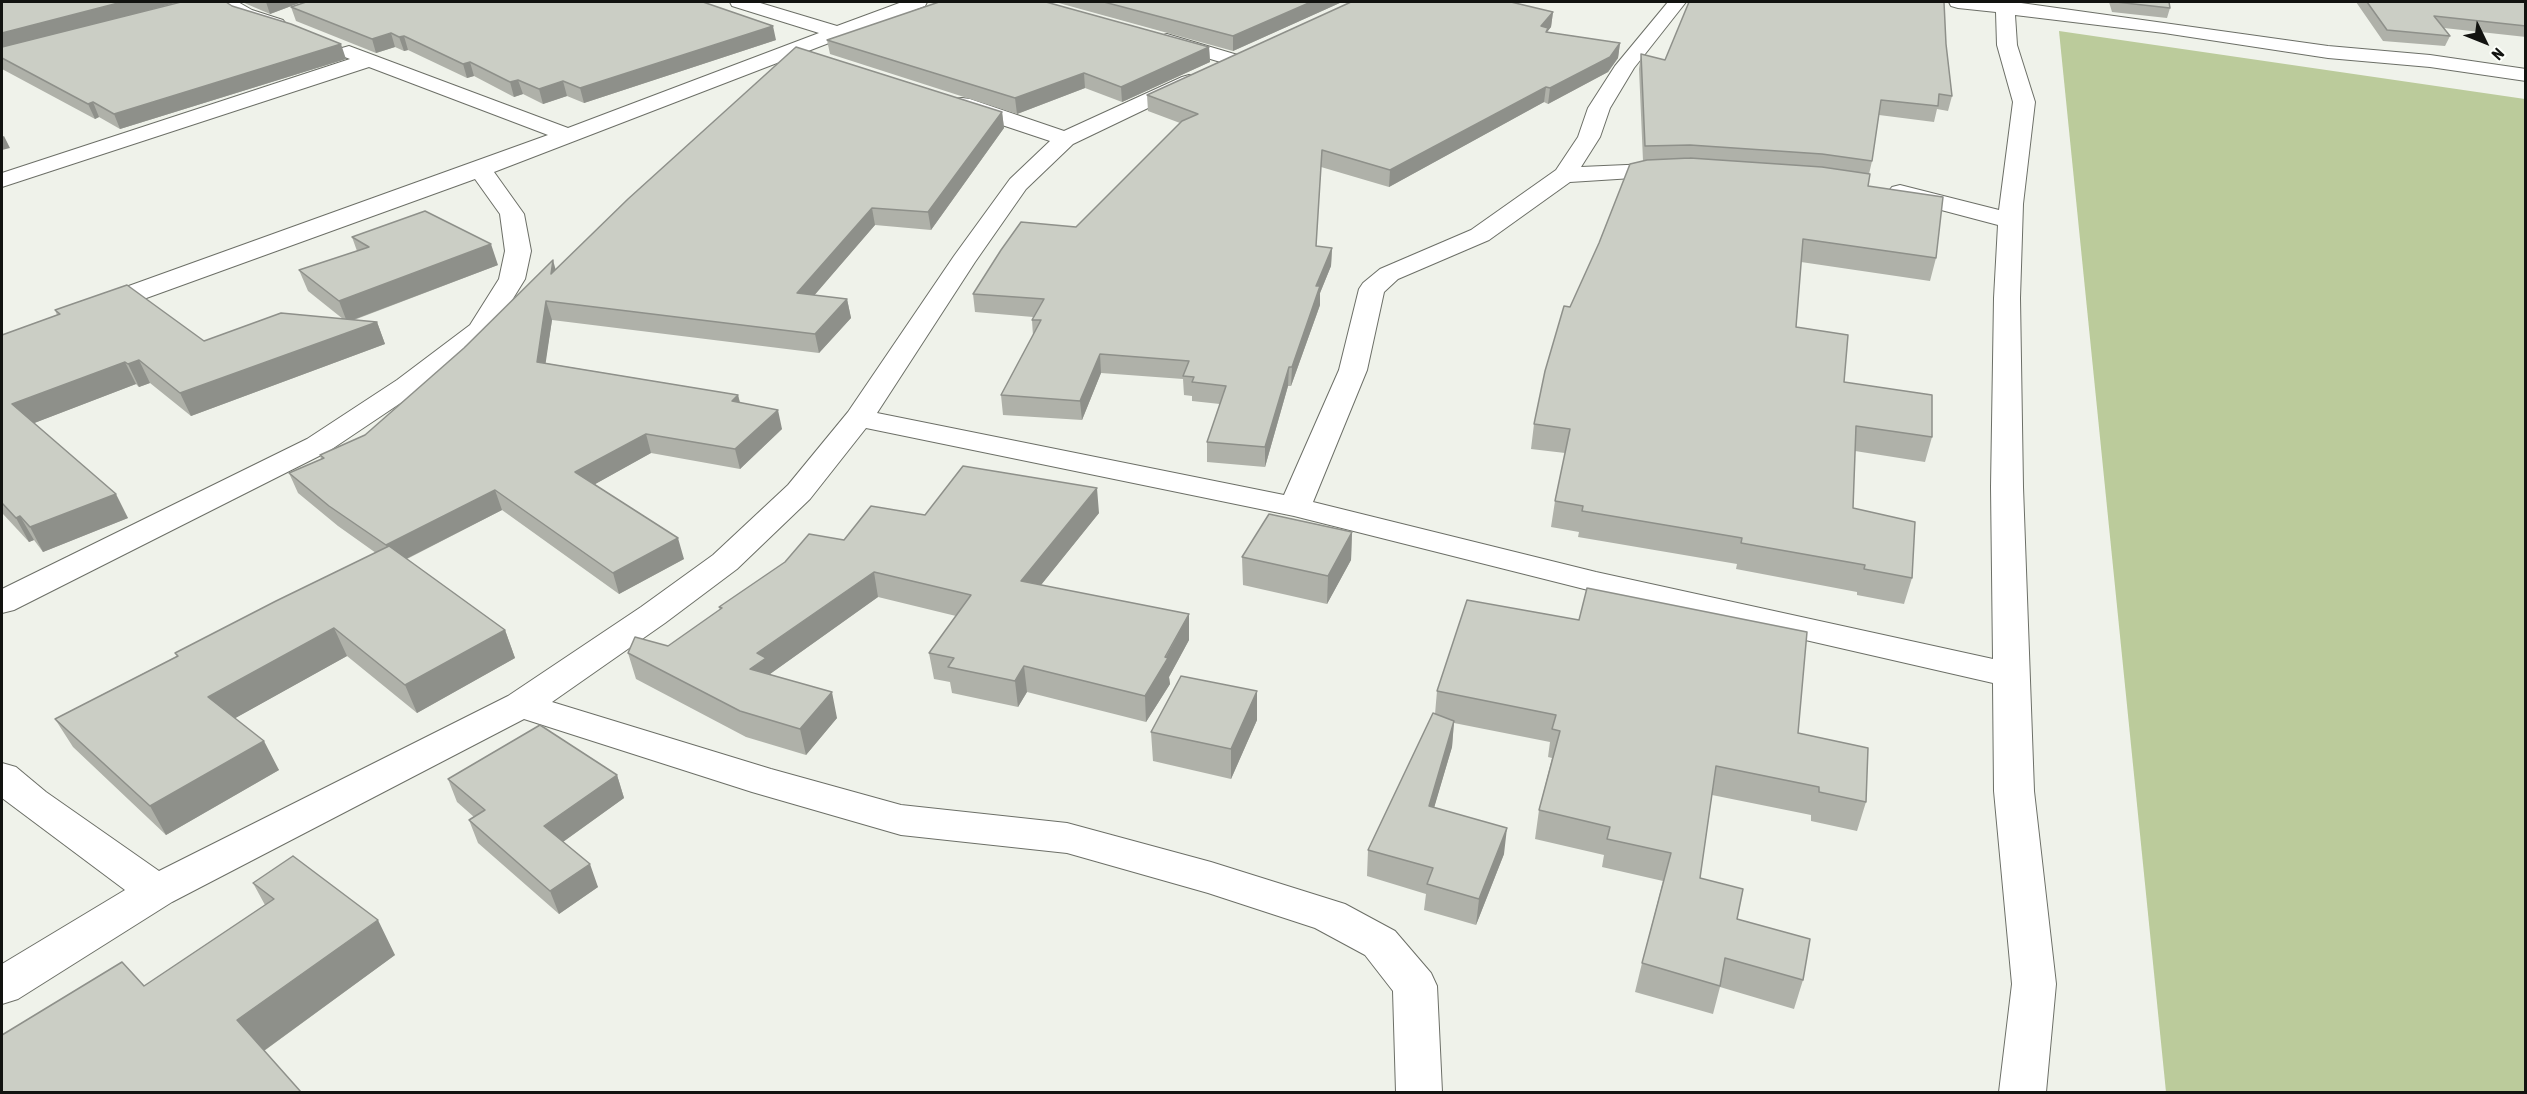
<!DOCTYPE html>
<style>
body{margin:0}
#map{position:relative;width:2527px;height:1094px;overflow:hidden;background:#eff2ea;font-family:"Asap Condensed",sans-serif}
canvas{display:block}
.frame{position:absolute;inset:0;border:3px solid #121310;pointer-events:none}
.north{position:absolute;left:2455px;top:12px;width:60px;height:60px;-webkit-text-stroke:4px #fdfffa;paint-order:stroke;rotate:133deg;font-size:16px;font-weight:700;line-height:24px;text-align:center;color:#121310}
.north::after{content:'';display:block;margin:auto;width:21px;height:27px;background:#121310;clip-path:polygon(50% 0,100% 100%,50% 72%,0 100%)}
</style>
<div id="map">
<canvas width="2527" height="1094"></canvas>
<div class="frame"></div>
<div class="north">N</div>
</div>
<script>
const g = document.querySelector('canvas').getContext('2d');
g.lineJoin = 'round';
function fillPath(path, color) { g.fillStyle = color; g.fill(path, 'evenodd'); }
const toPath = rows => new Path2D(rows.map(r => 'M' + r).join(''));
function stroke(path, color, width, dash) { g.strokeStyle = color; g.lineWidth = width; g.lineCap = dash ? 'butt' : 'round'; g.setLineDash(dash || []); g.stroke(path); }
fillPath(toPath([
 [2059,31,2525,99,2525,1092,2166,1092]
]), '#bbcb9b');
const minor = toPath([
 [217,2,238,2,252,10,283,20,286,24,283,28,276,30,269,28,238,18,217,2],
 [730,2,757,2,837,26,902,2,927,2,925,6,494,172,524,214,531,251,525,279,490,336,417,392,329,451,14,610,2,613,2,589,307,439,397,380,470,325,499,279,505,251,500,214,475,179,105,313,96,315,87,313,83,307,87,301,548,135,369,67,2,187,2,173,350,59,342,56,339,52,342,48,349,46,568,128,819,33,732,6,730,2],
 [1668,2,1686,2,1634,68,1610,108,1600,137,1581,167,1672,163,1680,165,1684,170,1680,175,1570,182,1489,240,1398,279,1384,292,1367,370,1313,502,1596,572,1993,659,1991,487,1994,298,1998,225,1892,197,1888,192,1892,187,1900,185,1999,210,2013,102,1997,45,1996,12,1958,8,1951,6,1949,2,2014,2,2328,46,2430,55,2526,69,2526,81,2430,67,2328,58,2164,33,2015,15,2017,45,2035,102,2023,204,2020,298,2023,487,2034,791,2056,984,2046,1092,1999,1092,2012,984,1994,791,1993,683,1596,592,1294,516,866,428,810,499,737,569,665,623,552,702,771,769,901,805,1067,823,1211,862,1345,904,1395,931,1431,973,1437,986,1442,1092,1396,1092,1393,991,1365,955,1315,928,1208,893,1067,853,901,835,752,792,524,719,172,902,18,999,2,1004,2,964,125,890,2,798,2,763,16,767,46,792,159,871,508,696,641,607,713,555,788,485,848,412,954,256,1010,179,1050,141,954,109,951,104,954,99,962,98,970,99,1064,131,1182,77,1189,75,1196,77,1199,81,1196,85,1073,144,1026,189,975,262,877,413,1284,495,1339,370,1359,289,1363,283,1380,269,1471,230,1556,170,1578,137,1588,108,1615,66,1668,2],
 [1167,34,1241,56,1244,60,1241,64,1234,66,1160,44,1157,40,1160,36,1167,34]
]);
stroke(minor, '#6c6f67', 2);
fillPath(minor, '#fff');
fillPath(toPath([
 [2,2,119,17,232,6,346,59,120,129,99,117,95,119,2,69],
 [242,2,302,2,270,14],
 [1055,2,1342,2,1233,51],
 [2109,2,2169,2,2170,8,2167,18,2112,12],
 [2356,2,2526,2,2526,37,2444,28,2450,36,2445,46,2383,41],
 [291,7,776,40,584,103,567,96,543,104,523,94,514,97,474,76,467,78,408,50,404,51,395,47,376,53,296,21],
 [1553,12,1551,27,1547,32,1620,43,1618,58,1608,72,1548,104,1544,102,1389,187,1321,167,1316,247,1332,248,1331,266,1320,293,1320,305,1291,386,1288,386,1265,467,1207,462,1207,442,1220,404,1192,401,1192,396,1184,395,1183,379,1101,373,1082,420,1003,415,1001,395,1033,336,1032,320,1033,317,975,312,973,294,1076,227,1180,123,1148,111,1147,95],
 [827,40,1209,47,1210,62,1122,102,1085,88,1017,114,830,54],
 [1946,44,1952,96,1948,111,1937,109,1934,122,1879,115,1872,161,1869,174,1868,186,1936,258,1930,281,1801,262,1796,327,1844,382,1932,437,1925,462,1855,451,1853,508,1912,578,1904,604,1857,595,1857,592,1736,569,1737,564,1578,537,1579,532,1551,527,1555,501,1565,453,1531,449,1534,424,1570,307,1643,161,1639,69,1641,54,1665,60],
 [1002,112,1004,128,931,230,875,225,814,295,847,299,851,318,819,353,552,320,545,363,738,395,740,402,782,429,740,469,651,453,595,484,684,559,619,594,502,510,407,559,505,630,515,658,417,713,347,656,235,718,279,770,166,835,73,747,55,719,177,656,175,653,376,553,338,526,298,493,289,473,321,459,320,455,365,435,555,269],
 [352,237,498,265,354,320,377,322,385,344,191,416,150,383,139,387,136,384,34,423,128,518,43,552,34,540,29,542,3,514,2,515,2,335,57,315,55,310,204,341,343,319,308,291,299,270,357,251],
 [1099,513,1041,585,1189,614,1189,640,1169,677,1170,684,1146,722,1027,692,1018,707,952,693,950,682,934,679,929,653,956,616,878,597,770,674,837,718,806,755,746,737,636,679,628,653,668,646,720,610,719,607,844,540,925,515],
 [1352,532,1351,560,1327,604,1243,585,1242,557],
 [1257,691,1257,720,1231,779,1153,761,1151,732],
 [1437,691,1798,733,1866,802,1857,831,1811,821,1811,815,1712,795,1700,878,1737,919,1803,980,1794,1009,1720,987,1713,1014,1635,992,1642,963,1663,881,1602,867,1604,855,1535,839,1539,810,1552,758,1548,757,1550,742,1454,723,1452,747,1434,807,1504,854,1476,925,1424,910,1426,894,1367,876,1368,850,1435,714],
 [617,775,624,798,563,842,598,887,559,914,478,843,469,820,474,817,457,802,448,779],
 [253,883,395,955,264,1051,144,986,265,905]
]), '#afb1a9');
fillPath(toPath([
 [122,2,179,2,2,49,2,33],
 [266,2,302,2,270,14],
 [1311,2,1342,2,1233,51,1233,36],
 [1553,12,1551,27,1547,32,1546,43,1541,26],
 [773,26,776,40,584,103,580,88],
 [391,33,395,47,376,53,372,39],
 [404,36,408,50,404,51,399,37],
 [1620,43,1618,58,1608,72,1548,104,1550,88],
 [341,44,346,59,120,129,114,114],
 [1209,47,1210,62,1122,102,1121,87],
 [470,62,474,76,467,78,463,64],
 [1084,73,1085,88,1017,114,1015,98],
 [518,80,523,94,514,97,510,82],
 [563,81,567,96,543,104,539,89],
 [1546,87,1544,102,1389,187,1390,170],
 [93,102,99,117,95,119,88,104],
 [1002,112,1004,128,931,230,928,212],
 [4,136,10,148,2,150,2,137],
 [872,208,875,225,800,312,797,293],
 [491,244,498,265,347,322,339,301],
 [1332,248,1331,266,1320,293,1320,305,1291,386,1292,367,1316,286],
 [553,260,558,278,551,274],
 [847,299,851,318,819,353,815,334],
 [546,301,552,320,543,381,537,362],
 [377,322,385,344,191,416,180,393],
 [1100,354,1101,373,1082,420,1080,401],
 [139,360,150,383,139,387,128,364],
 [125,362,136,384,24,427,12,404],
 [1289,367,1288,386,1265,467,1265,447],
 [738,395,742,414,732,401],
 [778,410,782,429,740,469,735,449],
 [646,434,651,453,581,492,575,472],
 [1097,488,1099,513,1024,606,1021,581],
 [495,490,502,510,394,565,386,545],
 [116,494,128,518,43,552,30,527],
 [20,516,34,540,29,542,16,518],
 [1352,532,1351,560,1327,604,1328,576],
 [678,538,684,559,619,594,613,573],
 [874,572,878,597,770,674,772,683,750,669,757,653],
 [1189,614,1189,640,1169,677,1170,684,1146,722,1145,696],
 [334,628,347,656,223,725,208,697],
 [505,630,515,658,417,713,405,685],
 [1024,666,1027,692,1018,707,1015,681],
 [1257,691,1257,720,1231,779,1231,749],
 [832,692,837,718,806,755,800,729],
 [1454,721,1452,747,1427,832,1429,806],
 [264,741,279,770,166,835,150,806],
 [617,775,624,798,553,849,544,826],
 [1507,828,1504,854,1476,925,1479,899],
 [590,864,598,887,559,914,550,891],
 [378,920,395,955,258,1055,237,1020]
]), '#8e908a');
const building = toPath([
 [2,2,122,2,2,33,2,2],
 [181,2,226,2,232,6,291,24,341,44,114,114,93,102,88,104,2,58,2,47,181,2],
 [306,2,703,2,773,26,580,88,563,81,539,89,518,80,510,82,470,62,463,64,404,36,399,37,391,33,372,39,291,7,306,2],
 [939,2,1046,2,1209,47,1121,87,1084,73,1015,98,827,40,939,2],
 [1104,2,1311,2,1233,36,1104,2],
 [1351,2,1511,2,1553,12,1541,26,1548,28,1546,32,1620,43,1610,57,1550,88,1546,87,1390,170,1322,150,1316,246,1332,248,1316,286,1320,286,1292,367,1289,367,1265,447,1207,442,1226,386,1192,382,1194,377,1183,376,1189,361,1100,354,1080,401,1001,395,1041,320,1032,320,1044,299,973,294,1001,250,1021,222,1076,227,1182,121,1198,114,1147,95,1351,2],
 [1689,2,1944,2,1946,44,1952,96,1939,94,1938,106,1881,100,1872,161,1822,154,1690,145,1645,146,1641,54,1665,60,1689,2],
 [2116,2,2169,2,2170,8,2116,2],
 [2367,2,2526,2,2526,26,2434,16,2450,36,2387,30,2367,2],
 [796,47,1002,112,928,212,872,208,797,293,847,299,815,334,546,301,537,362,738,395,732,401,778,410,735,449,646,434,575,472,678,538,613,573,495,490,386,545,329,506,289,473,324,458,320,455,365,435,464,348,553,260,551,274,628,199,796,47],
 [1690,158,1822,167,1870,174,1868,186,1943,197,1936,258,1803,239,1796,327,1848,335,1844,382,1932,395,1932,437,1856,426,1853,508,1915,522,1912,578,1864,569,1865,565,1741,543,1742,538,1582,511,1583,506,1555,501,1570,429,1534,424,1545,371,1564,306,1570,307,1599,243,1630,164,1647,160,1690,158],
 [425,211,491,244,339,301,299,270,369,247,352,237,425,211],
 [127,285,204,341,281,313,377,322,180,393,139,360,128,364,125,362,12,404,116,494,30,527,20,516,16,518,2,503,2,335,60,314,55,310,127,285],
 [963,466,1097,488,1021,581,1189,614,1165,657,1168,658,1145,696,1024,666,1015,681,948,667,954,658,929,653,971,595,874,572,757,653,766,658,750,669,832,692,800,729,740,711,628,653,635,637,668,646,722,608,719,607,785,562,809,534,844,540,871,506,925,515,963,466],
 [1269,514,1352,532,1328,576,1242,557,1269,514],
 [389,546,505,630,405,685,334,628,208,697,264,741,150,806,55,719,178,656,175,653,276,601,389,546],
 [1587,588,1807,632,1798,733,1868,748,1866,802,1819,792,1819,787,1716,766,1700,878,1743,889,1737,919,1810,939,1803,980,1725,958,1720,986,1642,963,1671,853,1607,839,1610,827,1539,810,1560,731,1552,729,1556,715,1437,691,1467,600,1579,620,1587,588],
 [1181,676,1257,691,1231,749,1151,732,1181,676],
 [1433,713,1454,721,1429,806,1507,828,1479,899,1427,884,1433,868,1368,850,1433,713],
 [540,725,617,775,544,826,590,864,550,891,469,820,485,810,448,779,540,725],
 [293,856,378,920,237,1020,301,1092,2,1092,2,1035,122,962,144,986,274,899,253,883,293,856]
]);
fillPath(building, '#cbcec5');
stroke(building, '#8e908a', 1.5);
</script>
